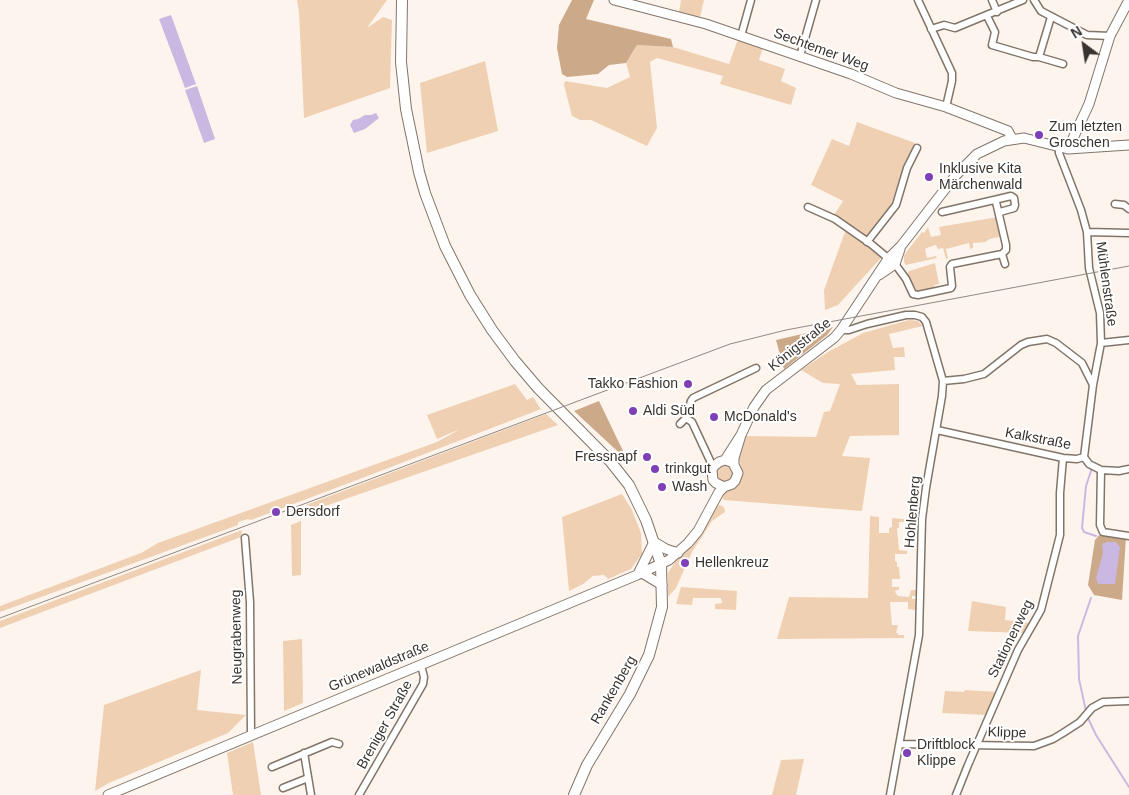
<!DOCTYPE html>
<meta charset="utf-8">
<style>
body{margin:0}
#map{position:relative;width:1129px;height:795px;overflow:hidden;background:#fdf5ed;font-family:Arial,sans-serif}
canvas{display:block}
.north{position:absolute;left:1059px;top:20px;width:50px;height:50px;-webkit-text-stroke:4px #fff;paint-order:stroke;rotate:329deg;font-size:14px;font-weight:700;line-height:20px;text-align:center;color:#38332e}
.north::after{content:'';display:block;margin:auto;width:18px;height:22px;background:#38332e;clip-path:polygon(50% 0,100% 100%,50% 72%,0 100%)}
</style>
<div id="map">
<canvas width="1129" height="795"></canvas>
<div class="north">N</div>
</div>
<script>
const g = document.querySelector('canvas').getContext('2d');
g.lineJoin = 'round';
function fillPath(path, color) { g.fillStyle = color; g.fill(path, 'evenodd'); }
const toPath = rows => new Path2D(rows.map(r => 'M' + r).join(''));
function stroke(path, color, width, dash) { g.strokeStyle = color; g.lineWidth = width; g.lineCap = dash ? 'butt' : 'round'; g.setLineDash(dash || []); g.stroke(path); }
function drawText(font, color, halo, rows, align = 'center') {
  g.font = font + ' Arial,sans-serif'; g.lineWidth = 4; g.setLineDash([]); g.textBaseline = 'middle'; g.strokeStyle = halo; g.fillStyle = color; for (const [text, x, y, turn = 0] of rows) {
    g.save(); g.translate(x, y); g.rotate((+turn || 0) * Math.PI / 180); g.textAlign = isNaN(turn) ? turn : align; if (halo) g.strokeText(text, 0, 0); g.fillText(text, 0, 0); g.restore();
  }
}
fillPath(toPath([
 [297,0,387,0,367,28,383,17,392,20,390,88,304,118,299,12],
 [681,0,704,0,700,17,679,12],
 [738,39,763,48,759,60,785,69,781,81,796,88,791,105,720,84,723,76,657,58,650,62,657,128,647,146,591,120,580,120,572,116,564,85,565,81,607,88,630,77,626,63,637,45,673,47,729,64],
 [485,61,498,131,427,153,420,83],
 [857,122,915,143,904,164,891,205,866,237,834,215,843,201,811,185,832,139,849,146],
 [998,217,1002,236,990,239,985,242,973,243,973,248,970,249,969,243,946,249,948,258,946,259,943,248,938,249,936,245,929,247,925,249,927,258,936,256,937,258,906,265,904,262,904,255,922,232,924,233,928,227,931,237,941,235,939,227],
 [846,229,881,258,838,305,825,310,824,290],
 [935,263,939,284,934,285,935,289,918,292,907,274,909,271],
 [909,320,918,321,923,326,889,334,893,348,904,347,905,357,894,357,895,370,851,374,857,385,899,384,899,435,850,436,842,456,870,458,862,511,724,500,722,497,725,491,732,489,739,484,743,475,739,459,746,436,816,437,824,412,830,411,840,384,823,383,801,370,828,352,863,333],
 [515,384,527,400,533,397,541,409,378,472,251,520,248,519,238,522,238,525,0,612,0,606,141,553,158,543,437,442,460,429,437,439,427,415],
 [546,414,558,425,311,511,310,506,306,505],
 [728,464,734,470,732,480,723,483,718,480,715,471,718,465],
 [622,494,632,510,641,533,642,554,631,569,608,579,604,575,593,576,583,584,569,591,562,517],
 [720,505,724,507,725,512,712,521,692,552,676,588,668,597,668,573,675,562,693,545,705,527,715,507],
 [870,516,879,517,879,533,889,533,889,528,892,527,892,518,914,520,918,524,918,528,910,528,910,522,899,522,899,528,897,528,899,550,907,551,907,554,895,554,895,561,897,562,897,567,899,567,900,579,892,579,892,587,899,587,899,590,896,590,895,592,898,596,909,597,911,590,917,590,916,596,912,596,912,599,916,599,916,610,908,609,908,602,890,602,892,625,898,625,896,633,898,633,898,635,904,635,904,638,777,639,789,597,868,598],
 [301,521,301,575,292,576,291,525],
 [242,530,241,537,0,628,0,621],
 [681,587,737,591,736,610,715,609,715,604,722,603,721,598,693,598,692,605,676,604],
 [972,601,1006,607,1005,620,1030,623,1024,633,968,631],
 [302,639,303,703,284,711,283,641],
 [201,670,197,710,246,715,228,733,109,783,95,791,104,705],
 [965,690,998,692,988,715,942,713,945,691,964,692],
 [253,742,261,795,233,795,227,753],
 [804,759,796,795,772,795,781,760]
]), '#f0d0b2');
fillPath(toPath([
 [572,0,594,0,586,19,671,39,673,47,637,45,626,63,609,65,598,74,567,77,562,74,557,48,559,25],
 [833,327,827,335,784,369,776,340],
 [599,401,624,453,628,461,574,411],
 [1100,534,1126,537,1122,600,1094,595,1088,585,1095,540]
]), '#cca988');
fillPath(toPath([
 [171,15,196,84,185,88,159,19],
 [197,86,215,139,204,143,185,90],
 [376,113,379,118,365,129,354,133,350,125,353,120,358,119,365,115,371,115],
 [1107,542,1116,542,1120,547,1115,584,1098,584,1096,578,1103,553,1102,544]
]), '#cab8e2');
stroke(toPath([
 [1091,471,1086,486,1082,528,1084,532,1096,536],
 [1086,711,1079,679,1078,636,1091,598],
 [1087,716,1096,735,1129,787]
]), '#cab8e2', 2);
const street = toPath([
 [918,0,952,73,952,81,946,107],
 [992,0,997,12],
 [1034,0,1041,11,1087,35,1110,36],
 [987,16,995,32,992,45,1033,57,1039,57,1051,17],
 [931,29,944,25,955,28,1023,0],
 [741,36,751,0],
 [800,56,816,0],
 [1039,57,1063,64],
 [1059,148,1059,153,1081,210,1087,232,1089,268,1100,313,1101,343,1093,385,1084,457],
 [994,200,1011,196,1014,198,1015,205,1014,208,1000,212],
 [1115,204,1124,205,1129,209],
 [808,207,835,219,871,244,895,264,906,279,913,294,918,295,951,288,952,286,950,267,952,264,1002,254,1006,250,1006,245,996,202,994,200,942,212],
 [1087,232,1129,233],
 [867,242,896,205,907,168,917,148],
 [1002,254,1005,264],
 [841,330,849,330,867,324,906,315,915,315,922,317,926,322,943,381,942,396,926,488,922,519,919,635,890,795],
 [1101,343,1129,340],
 [943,381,964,379,984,374,1021,345,1028,342,1047,339,1056,343,1082,363,1093,385],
 [686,418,692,422,713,467],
 [680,424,686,418,691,401,693,398,756,368],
 [937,430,1063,458,1077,459,1084,457],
 [1084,457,1089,464,1101,470,1119,471,1129,469],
 [1101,470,1100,525,1103,532,1129,536],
 [245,538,250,602,251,735],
 [900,744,1034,746,1053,739,1063,733,1080,722,1092,708,1103,702,1129,701],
 [304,753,311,795],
 [272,767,332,742,339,744],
 [283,788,308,778],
 [359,795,423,684,424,677,421,665],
 [956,795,968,765,1018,650,1041,610,1060,535,1060,493,1063,458]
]);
const secondary = toPath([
 [614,0,706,24,851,74,896,93,946,107,1008,131,1012,139],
 [1068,149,1089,104,1110,36,1129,0],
 [879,275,895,264,900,249],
 [725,460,741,435,754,407,766,390,834,338,841,330,888,259,901,246,956,175,977,154,1004,141,1024,138,1068,149,1129,145],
 [724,487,716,483,713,480,712,471,713,467,719,462,725,460,731,462],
 [642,573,662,585],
 [638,574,654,542,666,549,678,553],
 [108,795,637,575,669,560,688,543,698,531,719,492,724,487,732,484,735,481,738,473,734,465,734,458,741,435]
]);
const primary = toPath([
 [402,0,401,62,406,109,419,172,425,193,445,246,470,295,492,330,515,361,538,388,610,461,629,485,646,520,661,564,662,607,649,655,630,694,587,765,574,795]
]);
stroke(street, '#81756a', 9);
stroke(secondary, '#81756a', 11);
stroke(primary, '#81756a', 12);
stroke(street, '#fff', 6);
stroke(secondary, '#fff', 9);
stroke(primary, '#fff', 10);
stroke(toPath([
 [0,618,730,344,786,330,1129,266]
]), '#8f8983', 1);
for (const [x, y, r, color] of [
 [1039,135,5,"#7d40b6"],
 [929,177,5,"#7d40b6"],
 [688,384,5,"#7d40b6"],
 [633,411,5,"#7d40b6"],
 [714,417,5,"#7d40b6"],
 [647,457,5,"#7d40b6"],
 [655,469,5,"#7d40b6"],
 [662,487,5,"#7d40b6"],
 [276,512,5,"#7d40b6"],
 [685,563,5,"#7d40b6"],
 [907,753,5,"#7d40b6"]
]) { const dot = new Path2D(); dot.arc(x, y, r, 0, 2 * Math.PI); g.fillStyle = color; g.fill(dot); stroke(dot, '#fff', 2); }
drawText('14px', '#38332e', '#fff', [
 ["Sechtemer Weg",821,50,20],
 ["Mühlenstraße",1106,284,82],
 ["Königstraße",800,345,-39],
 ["Kalkstraße",1038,439,11],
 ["Hohlenberg",913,512,-85],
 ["Neugrabenweg",237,637,-91],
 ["Stationenweg",1011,639,-64],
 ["Grünewaldstraße",379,667,-23],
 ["Rankenberg",614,690,-60],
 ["Breniger Straße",385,725,-61],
 ["Klippe",1007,733,2]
]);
drawText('14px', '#38332e', '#fff', [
 ["Zum letzten",1049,127],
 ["Groschen",1049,143],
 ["Inklusive Kita",939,169],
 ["Märchenwald",939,185],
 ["Takko Fashion",678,384,"right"],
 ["Aldi Süd",643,411],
 ["McDonald's",724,417],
 ["Fressnapf",637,457,"right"],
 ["trinkgut",665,469],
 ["Wash",672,487],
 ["Dersdorf",286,512],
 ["Hellenkreuz",695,563],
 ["Driftblock",917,745],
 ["Klippe",917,761]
], 'left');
</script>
